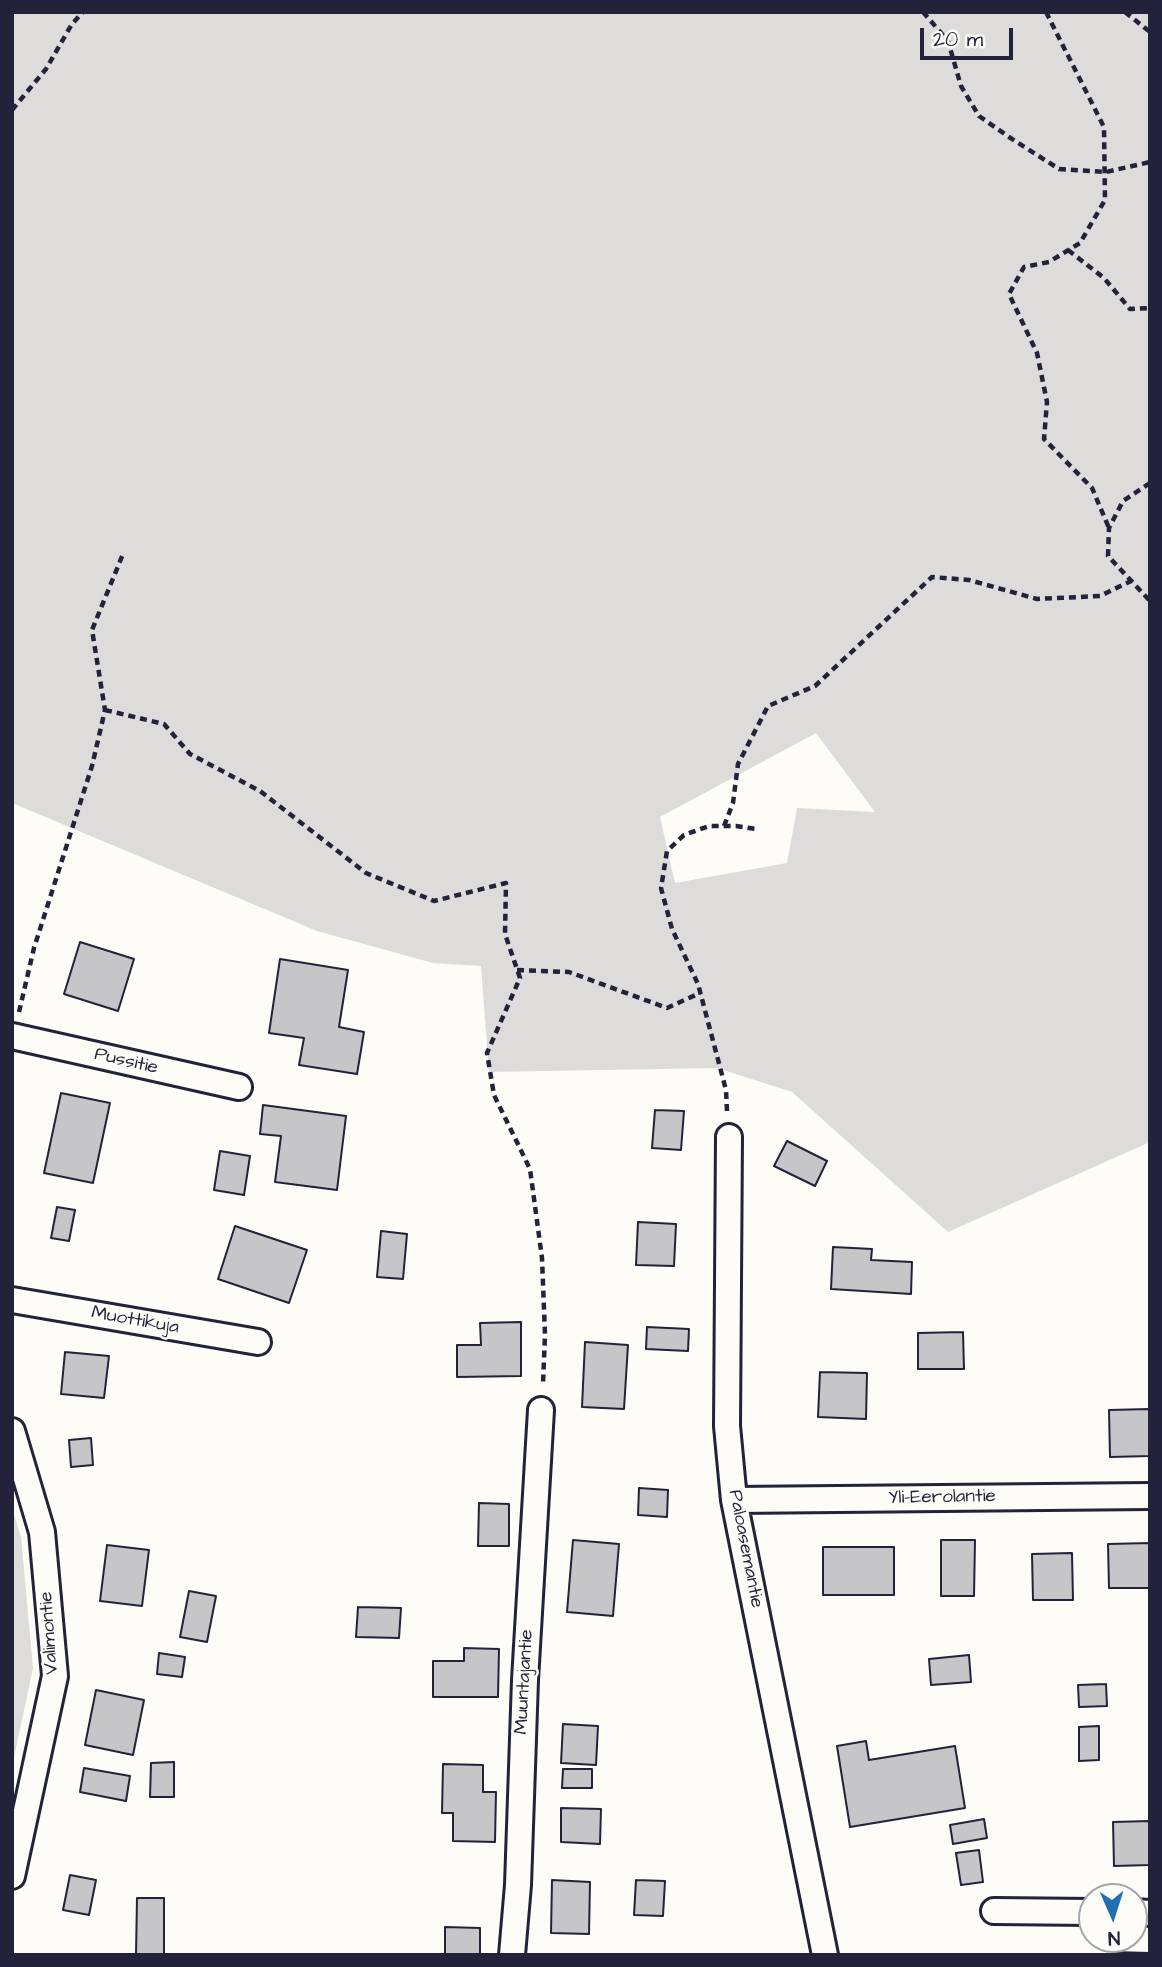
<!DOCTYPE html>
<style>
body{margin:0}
#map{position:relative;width:1162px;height:1967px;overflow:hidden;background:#fdfcf7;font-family:"Architects Daughter",sans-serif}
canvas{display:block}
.frame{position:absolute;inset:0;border:14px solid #22223b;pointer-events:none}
.north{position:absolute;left:1078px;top:1883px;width:70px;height:70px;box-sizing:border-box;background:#fdfcf7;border:2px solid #a5a5ac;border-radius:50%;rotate:177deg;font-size:19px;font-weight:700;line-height:28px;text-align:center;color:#22223b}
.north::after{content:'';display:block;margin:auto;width:24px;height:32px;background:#1f6fb2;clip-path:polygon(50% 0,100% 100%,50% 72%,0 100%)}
.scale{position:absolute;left:920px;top:28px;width:93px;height:32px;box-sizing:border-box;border:4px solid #22223b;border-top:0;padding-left:9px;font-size:21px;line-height:24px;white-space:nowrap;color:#22223b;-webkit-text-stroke:5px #fdfcf7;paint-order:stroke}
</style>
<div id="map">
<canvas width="1162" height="1967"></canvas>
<div class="frame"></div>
<div class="north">N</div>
<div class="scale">20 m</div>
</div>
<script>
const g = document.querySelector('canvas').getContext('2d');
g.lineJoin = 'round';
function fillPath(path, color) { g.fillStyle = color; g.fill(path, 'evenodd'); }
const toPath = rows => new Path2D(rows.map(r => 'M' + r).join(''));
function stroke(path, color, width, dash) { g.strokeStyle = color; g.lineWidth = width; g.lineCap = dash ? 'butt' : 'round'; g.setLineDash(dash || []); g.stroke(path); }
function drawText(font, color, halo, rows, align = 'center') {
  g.font = font + ' "Architects Daughter",sans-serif'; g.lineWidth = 5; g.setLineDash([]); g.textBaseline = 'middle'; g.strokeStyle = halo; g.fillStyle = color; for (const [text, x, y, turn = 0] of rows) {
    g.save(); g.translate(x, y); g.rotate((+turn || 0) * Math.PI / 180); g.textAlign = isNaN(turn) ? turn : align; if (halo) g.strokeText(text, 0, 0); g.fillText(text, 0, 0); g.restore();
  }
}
fillPath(toPath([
 [12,12,1150,12,1150,1142,948,1232,792,1092,717,1068,489,1072,481,966,433,963,317,931,12,803],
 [816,733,875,812,797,808,787,863,675,883,660,817],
 [12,1508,21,1537,33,1668,12,1767]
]), '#dddcdb');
const building = toPath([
 [80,942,134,959,118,1011,64,994,80,942],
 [280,959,348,970,339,1027,364,1032,357,1074,299,1065,304,1038,269,1033,280,959],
 [61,1093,110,1103,93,1183,44,1173,61,1093],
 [263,1105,346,1116,337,1190,275,1182,281,1136,260,1134,263,1105],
 [655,1110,684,1111,681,1150,652,1148,655,1110],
 [787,1141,827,1161,815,1186,774,1166,787,1141],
 [220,1151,250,1156,244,1195,214,1190,220,1151],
 [57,1207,75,1210,69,1241,51,1238,57,1207],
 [638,1222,676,1224,674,1266,636,1265,638,1222],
 [235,1226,307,1250,289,1303,218,1279,235,1226],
 [381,1231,407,1234,403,1279,377,1277,381,1231],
 [833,1247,872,1249,871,1260,912,1262,911,1294,831,1289,833,1247],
 [521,1322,521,1376,457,1377,457,1345,481,1345,480,1323,521,1322],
 [647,1327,689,1329,688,1351,646,1349,647,1327],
 [963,1332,964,1369,918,1369,918,1333,963,1332],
 [585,1342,628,1345,624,1409,582,1407,585,1342],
 [65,1352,109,1356,104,1398,61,1394,65,1352],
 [820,1372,867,1373,866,1419,818,1417,820,1372],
 [1150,1409,1150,1456,1110,1457,1109,1410,1150,1409],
 [91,1438,93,1465,71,1467,69,1440,91,1438],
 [639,1488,668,1490,667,1517,638,1515,639,1488],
 [479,1503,509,1504,509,1546,478,1546,479,1503],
 [573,1540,619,1544,613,1616,567,1612,573,1540],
 [941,1540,975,1540,974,1596,941,1596,941,1540],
 [1150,1543,1150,1588,1109,1588,1108,1544,1150,1543],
 [107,1545,149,1550,142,1606,100,1601,107,1545],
 [823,1547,894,1547,894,1595,823,1595,823,1547],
 [1072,1553,1073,1600,1033,1600,1032,1554,1072,1553],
 [189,1591,216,1596,207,1642,180,1637,189,1591],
 [358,1607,401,1608,399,1638,356,1637,358,1607],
 [464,1648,499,1649,498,1697,433,1697,433,1661,464,1661,464,1648],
 [159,1653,185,1657,182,1677,157,1674,159,1653],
 [969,1655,971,1682,931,1685,929,1659,969,1655],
 [1106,1684,1107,1706,1079,1707,1078,1685,1106,1684],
 [96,1690,144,1700,133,1755,85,1745,96,1690],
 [563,1724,598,1726,596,1765,561,1763,563,1724],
 [1099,1726,1099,1760,1079,1761,1079,1727,1099,1726],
 [866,1741,869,1760,955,1746,965,1808,850,1827,837,1746,866,1741],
 [174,1762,174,1797,150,1797,151,1763,174,1762],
 [443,1764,483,1765,483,1792,496,1792,495,1842,453,1841,453,1813,442,1813,443,1764],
 [84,1768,130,1776,126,1801,80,1792,84,1768],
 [563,1769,592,1769,592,1788,562,1788,563,1769],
 [561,1808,601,1809,600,1844,561,1842,561,1808],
 [984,1819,987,1838,953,1844,950,1825,984,1819],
 [1150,1821,1150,1865,1114,1866,1113,1822,1150,1821],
 [979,1850,983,1882,961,1885,956,1853,979,1850],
 [70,1875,96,1880,89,1915,63,1910,70,1875],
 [552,1880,590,1882,589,1934,551,1933,552,1880],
 [636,1880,665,1881,663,1916,634,1915,636,1880],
 [137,1898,164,1898,164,1954,136,1954,137,1898],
 [445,1927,480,1928,480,1955,445,1955,445,1927],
 [1113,1952,1150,1953,1150,1955,1113,1955,1113,1952]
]);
fillPath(building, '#c6c6c8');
stroke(building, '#22223b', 2);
const minor = toPath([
 [12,1036,239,1087],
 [729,1137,727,1426,734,1500,825,1955],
 [12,1300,258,1342],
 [12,1431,42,1532,55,1676,12,1876],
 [734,1500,1150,1496],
 [994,1911,1092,1912],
 [1134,1912,1150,1913],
 [512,1955,518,1885,525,1680,541,1410]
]);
stroke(minor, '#22223b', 30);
stroke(toPath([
 [923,12,948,41,961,86,979,116,1009,137,1059,169,1106,172,1150,162],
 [1046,12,1104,127,1105,200,1080,243,1049,262,1024,267,1009,294,1037,353,1047,402,1044,439,1092,488,1109,528],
 [1125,12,1150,32],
 [12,110,46,69,72,24,83,12],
 [1068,250,1104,278,1130,309,1150,308],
 [1150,483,1123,501,1109,528,1108,556,1150,601],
 [105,710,164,724,190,754,260,791,366,873,434,901,506,883,505,934,520,978,487,1053,494,1095,530,1169,542,1258,545,1335,543,1384],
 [724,826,733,803,738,764,768,706,815,686,932,577,969,580,1037,599,1100,596,1131,581],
 [517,970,569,972,667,1008,700,993],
 [19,1012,34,948,92,766,105,710,92,630,123,554],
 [727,1111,726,1090,698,984,672,929,661,888,667,851,684,835,709,826,736,826,756,829]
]), '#22223b', 4.5, [7, 5]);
stroke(minor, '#fdfcf7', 24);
drawText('19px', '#22223b', '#fdfcf7', [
 ["Pussitie",126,1062,13],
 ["Muottikuja",135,1321,10],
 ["Yli-Eerolantie",942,1498,-1],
 ["Paloasemantie",745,1549,79],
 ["Valimontie",50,1633,-94],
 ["Muuntajantie",525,1682,-87]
]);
</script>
